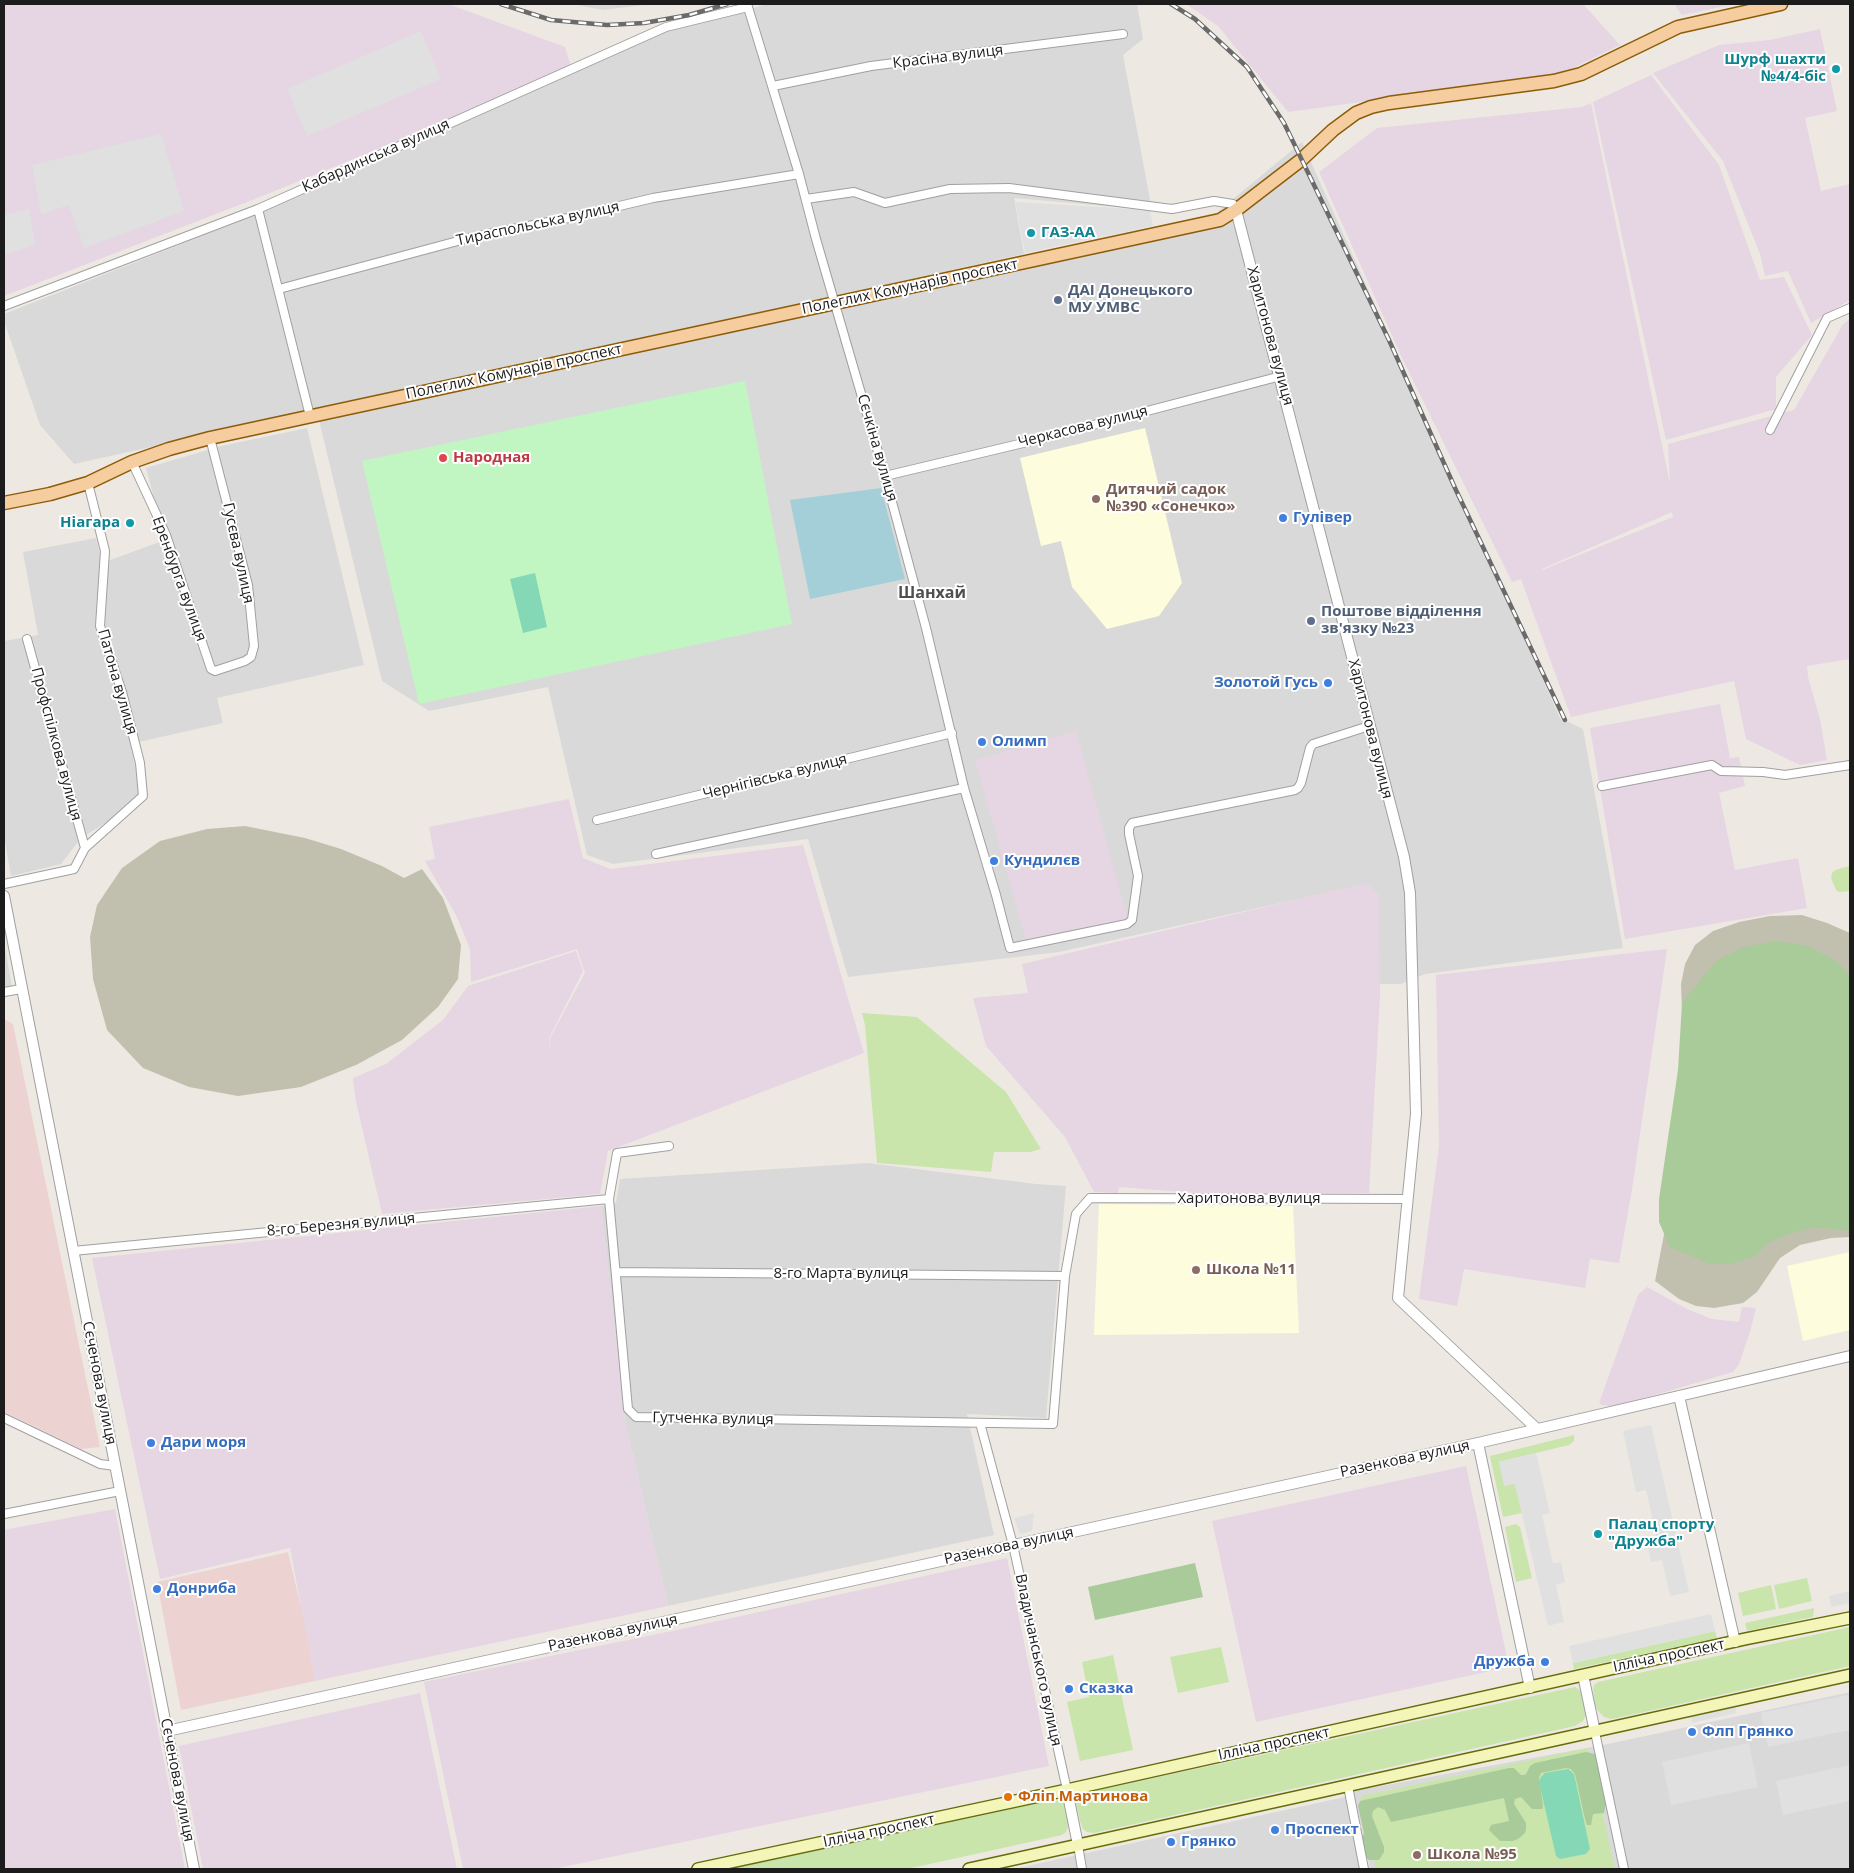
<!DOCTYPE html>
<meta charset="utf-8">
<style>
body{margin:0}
#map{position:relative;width:1854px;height:1873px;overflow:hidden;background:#ede9e2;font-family:"Open Sans",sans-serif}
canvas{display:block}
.frame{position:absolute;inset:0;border:5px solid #1c1c1c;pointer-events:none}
</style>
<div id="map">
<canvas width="1854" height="1873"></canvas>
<div class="frame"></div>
</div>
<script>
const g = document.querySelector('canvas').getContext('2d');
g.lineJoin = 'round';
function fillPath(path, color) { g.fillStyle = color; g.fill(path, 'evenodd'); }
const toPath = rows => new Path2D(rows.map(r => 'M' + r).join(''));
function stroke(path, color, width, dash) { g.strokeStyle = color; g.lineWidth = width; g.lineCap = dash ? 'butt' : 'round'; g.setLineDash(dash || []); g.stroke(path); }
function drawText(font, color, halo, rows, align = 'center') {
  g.font = font + ' "Open Sans",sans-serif'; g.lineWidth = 4; g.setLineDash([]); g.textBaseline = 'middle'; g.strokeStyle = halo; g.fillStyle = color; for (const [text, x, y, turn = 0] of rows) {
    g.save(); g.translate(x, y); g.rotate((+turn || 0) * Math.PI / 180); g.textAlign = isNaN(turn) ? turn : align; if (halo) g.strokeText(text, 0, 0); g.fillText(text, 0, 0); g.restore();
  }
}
fillPath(toPath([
 [572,4,652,4,603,10],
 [768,4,1137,4,1143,39,1123,55,1152,210,1014,198,1024,254,74,464,40,425,4,321,4,314,255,215,668,31],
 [1302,142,1560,718,1583,729,1623,948,1425,974,1401,984,1379,984,1379,896,1367,884,1059,952,848,977,808,839,613,864,587,855,548,687,429,711,382,681,317,412,1216,213],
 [307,428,364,665,217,698,223,723,130,744,143,800,81,838,61,864,11,876,4,836,4,641,38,635,23,552,96,538,102,563,165,540,146,468,221,446],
 [4,942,12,987,4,989],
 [868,1163,1036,1184,1066,1186,1046,1418,967,1414,994,1535,668,1606,625,1422,601,1206,616,1203,620,1179],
 [1850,1692,1850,1869,1370,1869,1354,1791,1608,1744],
 [1345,1797,1360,1869,1013,1869]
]), '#dad9d9');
fillPath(toPath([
 [4,1019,13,1024,100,1447,81,1449,4,1412],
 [288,1552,308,1637,315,1681,181,1710,157,1582]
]), '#edd2d2');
fillPath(toPath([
 [4,4,448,4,565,47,572,70,260,197,4,296],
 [1186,4,1583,4,1620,45,1559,75,1288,112,1218,26],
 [1674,4,1735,4,1682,15],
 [1820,29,1837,111,1805,118,1821,191,1850,184,1850,300,1811,323,1788,271,1765,276,1760,254,1723,161,1653,73,1719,45,1770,40],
 [1651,75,1719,165,1760,280,1784,277,1812,335,1776,377,1776,409,1666,440,1593,102],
 [1591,103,1670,484,1668,444,1794,410,1843,324,1850,319,1850,659,1807,666,1808,677,1820,719,1827,760,1800,765,1746,739,1734,681,1571,717,1521,579,1512,582,1402,358,1319,172,1377,128,1582,107],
 [1672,512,1673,517,1542,570,1542,569],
 [1720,704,1730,758,1739,757,1745,786,1719,793,1735,870,1798,858,1807,908,1625,939,1590,728],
 [1076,731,1129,924,1028,948,975,760],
 [569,799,583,858,610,869,803,845,864,1053,608,1151,600,1194,382,1214,355,1097,353,1078,386,1064,443,1020,468,986,576,951,583,971,549,1038,551,1052,550,1038,585,973,577,949,471,982,470,949,457,917,425,861,435,859,429,827],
 [1367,883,1379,896,1380,996,1369,1193,1197,1193,1119,1187,1118,1193,1094,1192,1065,1137,986,1046,973,998,1028,993,1022,964],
 [1667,949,1632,1189,1619,1263,1590,1259,1585,1288,1464,1269,1457,1306,1419,1299,1439,1146,1436,975],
 [601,1206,625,1422,668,1606,315,1681,290,1548,160,1579,92,1258],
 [1647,1287,1687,1309,1712,1319,1739,1322,1742,1307,1756,1308,1750,1332,1739,1364,1733,1372,1614,1407,1602,1405,1599,1403,1638,1295],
 [1466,1466,1509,1667,1256,1722,1212,1521],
 [115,1509,185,1869,4,1869,4,1530],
 [1007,1558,1049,1766,553,1869,463,1869,424,1682,672,1631],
 [420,1693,457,1869,203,1869,179,1746]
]), '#e6d5e3');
fillPath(toPath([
 [1145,428,1182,583,1159,616,1107,629,1072,587,1061,541,1041,546,1020,458],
 [1099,1204,1293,1206,1299,1333,1094,1335],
 [1850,1252,1850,1330,1803,1341,1787,1266]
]), '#fdfcdc');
fillPath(toPath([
 [245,826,305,838,341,849,382,866,404,878,422,869,443,898,461,945,458,979,438,1007,402,1040,356,1065,301,1087,238,1096,189,1087,143,1068,107,1030,93,979,90,937,97,905,122,868,160,841,207,829],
 [1802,915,1827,923,1850,933,1850,1237,1831,1238,1800,1245,1780,1258,1757,1292,1743,1303,1714,1308,1696,1306,1679,1299,1655,1281,1686,1121,1681,984,1685,964,1695,945,1713,931,1739,922,1770,916]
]), '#c1c0af');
fillPath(toPath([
 [1850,866,1850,891,1839,892,1836,890,1831,878,1832,873,1835,870],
 [862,1013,917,1017,1006,1092,1041,1149,1030,1152,994,1152,991,1172,877,1163,865,1025],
 [1574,1435,1574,1441,1569,1445,1499,1462,1515,1484,1522,1513,1503,1517,1490,1456],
 [1516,1524,1520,1527,1532,1578,1516,1582,1505,1527],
 [1807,1578,1812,1601,1779,1609,1774,1585],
 [1771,1585,1776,1609,1743,1616,1738,1593],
 [1814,1608,1813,1617,1747,1631,1745,1623],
 [1850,1627,1850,1666,1617,1718,1611,1719,1604,1717,1598,1711,1595,1705,1593,1689,1594,1685,1598,1682],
 [1715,1631,1717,1638,1574,1669,1573,1663],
 [1221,1647,1229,1682,1178,1693,1170,1657],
 [1113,1655,1133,1750,1080,1761,1067,1702,1089,1697,1082,1662],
 [1575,1687,1581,1691,1586,1715,1583,1721,1575,1726,1094,1833,1087,1832,1083,1829,1080,1821,1076,1803,1079,1796,1085,1793],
 [1588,1748,1615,1869,1376,1869,1361,1796],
 [1051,1800,1060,1801,1066,1806,1069,1824,1066,1832,1062,1835,907,1869,726,1869]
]), '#c9e5ab');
fillPath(toPath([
 [1777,941,1808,946,1838,962,1850,977,1850,1231,1815,1227,1792,1233,1769,1242,1754,1257,1731,1264,1710,1264,1670,1247,1659,1222,1659,1199,1678,1070,1682,1003,1716,961,1743,947],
 [1195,1563,1203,1597,1095,1620,1088,1587],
 [1586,1752,1595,1754,1598,1758,1606,1803,1604,1813,1593,1814,1591,1825,1587,1825,1585,1819,1575,1774,1571,1769,1566,1768,1541,1773,1539,1777,1543,1806,1542,1809,1532,1809,1521,1797,1515,1799,1514,1804,1526,1823,1526,1829,1525,1833,1518,1839,1513,1841,1500,1841,1489,1830,1491,1825,1509,1821,1504,1798,1391,1822,1385,1810,1378,1807,1373,1811,1372,1816,1384,1847,1384,1852,1379,1860,1369,1860,1365,1857,1362,1838,1364,1833,1358,1806,1360,1801,1509,1768,1514,1768,1521,1775,1524,1775,1526,1774,1530,1766,1535,1763]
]), '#a9ca99');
fillPath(toPath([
 [745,381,792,624,419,704,362,461]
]), '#c1f6c3');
fillPath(toPath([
 [535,573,547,627,523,633,510,579],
 [1568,1769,1574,1774,1590,1849,1586,1854,1560,1859,1556,1856,1539,1782,1541,1777,1545,1773]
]), '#84d8b5');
fillPath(toPath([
 [421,31,441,79,307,136,287,89],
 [161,134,184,211,84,248,69,205,41,214,32,165],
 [1015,202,1150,210,1153,226,1025,253],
 [29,209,35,245,4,255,4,215],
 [1651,1425,1689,1592,1670,1596,1662,1560,1651,1562,1647,1542,1657,1539,1646,1490,1636,1492,1623,1431],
 [1536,1453,1550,1513,1542,1515,1553,1563,1561,1562,1565,1582,1556,1585,1564,1622,1548,1626,1515,1484,1504,1486,1499,1462],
 [1034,1513,1032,1531,1020,1534,1014,1518],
 [1850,1591,1850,1603,1831,1607,1829,1596],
 [1711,1614,1715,1631,1573,1663,1569,1646],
 [1848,1695,1850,1706,1850,1730,1768,1747,1761,1713],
 [1735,1707,1736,1713,1692,1723,1691,1717],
 [1749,1743,1758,1787,1671,1805,1662,1762],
 [1850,1765,1850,1801,1783,1815,1776,1781]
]), '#e0e0e0');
fillPath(toPath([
 [881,488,905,579,810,599,790,500]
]), '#a5cfd8');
const minor = toPath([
 [747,4,799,174,816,239,885,476,926,628,964,788,996,895,1010,948,1127,924,1132,920,1138,876,1129,834,1129,828,1132,823,1295,790,1298,788,1301,783,1310,748,1313,744,1369,726],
 [773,86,871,66,1123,34],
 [806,199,854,192,885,203,950,189,1009,188,1172,209,1214,201,1233,204,1236,210],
 [258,209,310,416],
 [279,289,469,238,573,217,653,198,799,174],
 [4,306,258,209,666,27,748,7],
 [1770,430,1827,318,1850,308],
 [132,462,166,535,211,669,215,671,245,661,251,657,254,646,248,585,210,438],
 [885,476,1040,439,1281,376],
 [27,639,85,848],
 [1602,786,1712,765,1721,771,1763,772,1785,775,1850,765],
 [597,820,952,733],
 [656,854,964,788],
 [4,884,74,869,85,848,143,796,140,763,122,692,100,626,105,551,88,483],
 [4,992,21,989],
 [669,1146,617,1153,609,1199,628,1409,636,1417,1053,1424,1065,1276,1076,1214,1090,1198,1407,1199],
 [73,1251,609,1199],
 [616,1272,1065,1276],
 [4,1418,100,1464,115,1466],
 [980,1423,1013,1545,1067,1790],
 [4,1514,120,1491],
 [1595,1732,1624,1869],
 [1348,1786,1364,1869],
 [1078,1845,1082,1869]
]);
const tertiary = toPath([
 [1236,210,1404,857,1410,893,1416,1114,1398,1298,1537,1429],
 [4,896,194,1869],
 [1679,1396,1735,1642],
 [1478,1443,1530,1688],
 [1583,1675,1595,1732],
 [167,1731,1478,1443,1850,1356],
 [1067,1790,1078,1845]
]);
const secondary = toPath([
 [698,1869,1067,1790,1745,1639,1850,1618],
 [969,1869,1850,1675]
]);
const primary = toPath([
 [4,503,50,494,88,483,132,462,169,449,210,438,1220,220,1236,210,1301,160,1333,130,1356,113,1371,107,1389,103,1554,81,1581,74,1678,27,1781,4]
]);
stroke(minor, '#a0a0a0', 10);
stroke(tertiary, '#a0a0a0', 12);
stroke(secondary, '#656c0b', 14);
stroke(primary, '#8c5c09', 15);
stroke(minor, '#fff', 8);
stroke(tertiary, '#fff', 10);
stroke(secondary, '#f4f5b8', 11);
stroke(primary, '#f6cd9e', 12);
const rail = toPath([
 [501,4,551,20,607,25,644,23,689,15,727,4],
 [1171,4,1195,19,1247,67,1284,123,1389,340,1455,488,1565,720]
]);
stroke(rail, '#6a6a6a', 4.5);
stroke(rail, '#fff', 2.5, [8]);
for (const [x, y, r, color] of [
 [1836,69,5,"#0f9aa8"],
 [1031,233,5,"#0f9aa8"],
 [1058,300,5,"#5c6f8a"],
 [443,458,5,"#e0444e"],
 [1096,499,5,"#8d6e63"],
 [1283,518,5,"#3f7fe0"],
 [130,523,5,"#0f9aa8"],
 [1311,621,5,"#5c6f8a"],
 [1328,683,5,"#3f7fe0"],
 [982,742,5,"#3f7fe0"],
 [994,861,5,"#3f7fe0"],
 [1196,1270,5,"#8d6e63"],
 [151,1443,5,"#3f7fe0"],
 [1598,1534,5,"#0f9aa8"],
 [157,1589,5,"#3f7fe0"],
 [1545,1662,5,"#3f7fe0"],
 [1069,1689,5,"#3f7fe0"],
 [1692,1732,5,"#3f7fe0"],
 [1008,1797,5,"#e8710a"],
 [1275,1830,5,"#3f7fe0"],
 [1171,1842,5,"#3f7fe0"],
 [1417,1855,5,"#8d6e63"]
]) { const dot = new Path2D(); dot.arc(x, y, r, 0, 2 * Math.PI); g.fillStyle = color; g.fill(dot); stroke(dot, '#fff', 2); }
drawText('15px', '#1c1c1c', '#fff', [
 ["Красіна вулиця",948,57,-7],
 ["Кабардинська вулиця",376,156,-24],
 ["Тираспольська вулиця",538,224,-12],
 ["Полеглих Комунарів проспект",910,287,-12],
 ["Харитонова вулиця",1270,336,75],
 ["Полеглих Комунарів проспект",514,372,-12],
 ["Черкасова вулиця",1083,427,-14],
 ["Сєчкіна вулиця",877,448,74],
 ["Гусєва вулиця",238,553,78],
 ["Еренбурга вулиця",179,579,70],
 ["Патона вулиця",117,682,74],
 ["Харитонова вулиця",1370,729,76],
 ["Профспілкова вулиця",56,744,75],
 ["Чернігівська вулиця",775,777,-14],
 ["Харитонова вулиця",1249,1199],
 ["8-го Березня вулиця",341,1225,-5],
 ["8-го Марта вулиця",841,1274],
 ["Сєченова вулиця",99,1383,79],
 ["Гутченка вулиця",713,1419,1],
 ["Разенкова вулиця",1405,1459,-12],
 ["Разенкова вулиця",1009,1546,-12],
 ["Разенкова вулиця",613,1633,-12],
 ["Ілліча проспект",1669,1656,-12],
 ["Владичанського вулиця",1038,1660,78],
 ["Ілліча проспект",1274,1744,-12],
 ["Сєченова вулиця",177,1780,79],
 ["Ілліча проспект",879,1831,-12]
]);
drawText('bold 15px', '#0d838f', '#fff', [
 ["Шурф шахти",1826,60],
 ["№4/4-біс",1826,77],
 ["ГАЗ-АА",1041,233,"left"],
 ["Ніагара",120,523],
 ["Палац спорту",1608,1525,"left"],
 ["\"Дружба\"",1608,1542,"left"]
], 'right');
drawText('bold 15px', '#4e5e75', '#fff', [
 ["ДАІ Донецького",1068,291],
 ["МУ УМВС",1068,308],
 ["Поштове відділення",1321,612],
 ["зв'язку №23",1321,629]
], 'left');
drawText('bold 15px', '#be3a42', '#fff', [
 ["Народная",453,458]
], 'left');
drawText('bold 15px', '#785e54', '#fff', [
 ["Дитячий садок",1106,490],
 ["№390 «Сонечко»",1106,507],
 ["Школа №11",1206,1270],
 ["Школа №95",1427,1855]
], 'left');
drawText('bold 15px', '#366cbe', '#fff', [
 ["Гулівер",1293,518],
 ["Золотой Гусь",1318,683,"right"],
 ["Олимп",992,742],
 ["Кундилєв",1004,861],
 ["Дари моря",161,1443],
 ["Донриба",167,1589],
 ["Дружба",1535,1662,"right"],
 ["Сказка",1079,1689],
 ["Флп Грянко",1702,1732],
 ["Проспект",1285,1830],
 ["Грянко",1181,1842]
], 'left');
drawText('bold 15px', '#c56008', '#fff', [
 ["Фліп Мартинова",1018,1797]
], 'left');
drawText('bold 16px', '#4f4f4f', '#fff', [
 ["Шанхай",932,593]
]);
</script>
